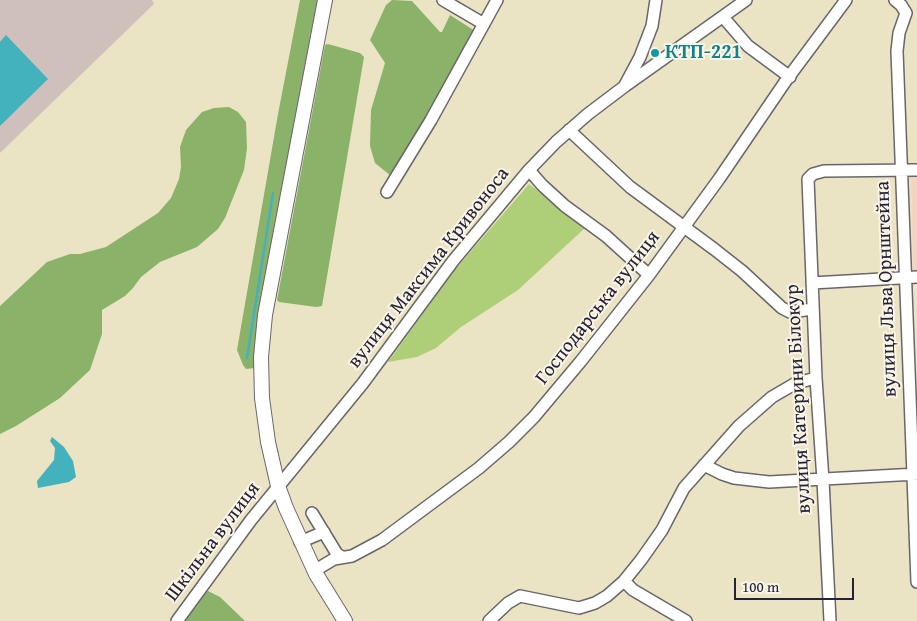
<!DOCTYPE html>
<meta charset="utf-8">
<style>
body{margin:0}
#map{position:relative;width:917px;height:621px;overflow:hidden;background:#ebe4c4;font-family:"Gentium Book Plus",serif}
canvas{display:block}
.scale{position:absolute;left:734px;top:578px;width:120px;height:22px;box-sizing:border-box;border:2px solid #22223b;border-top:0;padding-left:6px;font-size:15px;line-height:18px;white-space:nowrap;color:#22223b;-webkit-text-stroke:4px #fcf5e5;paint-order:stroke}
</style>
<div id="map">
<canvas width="917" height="621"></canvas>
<div class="scale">100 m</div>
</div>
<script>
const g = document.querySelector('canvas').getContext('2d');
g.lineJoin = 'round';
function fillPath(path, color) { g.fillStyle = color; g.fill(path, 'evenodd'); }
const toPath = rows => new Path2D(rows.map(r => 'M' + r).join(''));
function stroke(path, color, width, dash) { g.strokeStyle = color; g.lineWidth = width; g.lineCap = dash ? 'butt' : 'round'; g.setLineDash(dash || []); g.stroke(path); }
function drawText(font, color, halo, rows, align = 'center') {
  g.font = font + ' "Gentium Book Plus",serif'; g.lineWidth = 4; g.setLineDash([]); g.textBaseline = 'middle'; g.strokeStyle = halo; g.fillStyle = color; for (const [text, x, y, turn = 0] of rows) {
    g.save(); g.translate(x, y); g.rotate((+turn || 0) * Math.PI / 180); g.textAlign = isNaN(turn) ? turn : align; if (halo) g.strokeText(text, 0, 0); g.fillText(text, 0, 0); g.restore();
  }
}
fillPath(toPath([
 [917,175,917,273,913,273,911,176]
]), '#f4d3c0');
fillPath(toPath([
 [0,0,152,0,154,4,0,153]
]), '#d0c0bc');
fillPath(toPath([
 [529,184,585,228,518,290,461,327,436,348,417,357,388,362,453,272]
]), '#aecf77');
fillPath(toPath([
 [300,0,318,0,255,368,246,369,243,365,237,350,278,114],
 [392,0,412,1,440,32,442,32,450,15,475,31,460,65,391,176,375,163,370,146,371,110,385,63,370,40,386,5],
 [328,44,360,53,364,57,322,306,316,307,279,302,277,300,325,45],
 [229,107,238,112,246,122,247,148,244,170,225,218,218,229,197,247,160,262,141,277,133,288,125,296,102,310,102,334,90,370,60,398,16,426,0,434,0,306,47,262,70,254,80,254,106,247,158,213,171,198,179,179,181,167,180,147,186,130,202,112,214,108],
 [208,591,220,597,245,621,182,621,203,595]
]), '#8ab268');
fillPath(toPath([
 [6,35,48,79,0,126,0,42],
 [52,437,64,447,73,461,76,477,69,482,38,488,37,481,54,460,55,448,50,441]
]), '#43b2bc');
stroke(toPath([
 [247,358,273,193]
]), '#43b2bc', 2.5);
const minor = toPath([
 [443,0,484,24],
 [895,0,901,5,906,13,899,33,897,51,917,582],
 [723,17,748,46,790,77],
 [625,85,640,57,652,26,656,0],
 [569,130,630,187,714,249,742,271,782,308,790,312,813,309],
 [529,170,542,185,565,206,606,236,649,275],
 [387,192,431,120,497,0],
 [812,283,917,277],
 [704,465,722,474,734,478,769,482,917,474],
 [312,513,337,554,342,557],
 [300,542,324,532],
 [314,571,334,559,352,556,382,540,479,468,509,442,534,417,581,361,649,275,719,179,785,82,846,0],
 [624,581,633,590,686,621],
 [177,621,251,520,363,383,453,261,529,170,556,142,588,114,625,86,746,0],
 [489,621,508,603,520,596,579,608,595,603,607,596,624,581,641,560,662,530,684,488,739,426,772,397,796,383,816,378],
 [830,621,823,480,816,378,808,179,813,174,824,171,917,170]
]);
const major = toPath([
 [325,0,265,315,261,357,262,398,268,442,278,486,286,508,316,574,345,621]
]);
stroke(minor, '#68666b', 14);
stroke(major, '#68666b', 16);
stroke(minor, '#fff', 11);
stroke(major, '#fff', 14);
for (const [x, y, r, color] of [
 [655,53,5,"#0f9aa8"]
]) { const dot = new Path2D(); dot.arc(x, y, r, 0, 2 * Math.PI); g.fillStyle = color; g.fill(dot); stroke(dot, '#fcf5e5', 2); }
drawText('bold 20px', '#0d838f', '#fcf5e5', [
 ["КТП-221",665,53]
], 'left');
drawText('20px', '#22223b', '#fcf5e5', [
 ["вулиця Максима Кривоноса",429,268,-52],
 ["вулиця Льва Орнштейна",887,289,-92],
 ["Господарська вулиця",598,308,-52],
 ["вулиця Катерини Білокур",799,399,-93],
 ["Шкільна вулиця",213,542,-53]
]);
</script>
